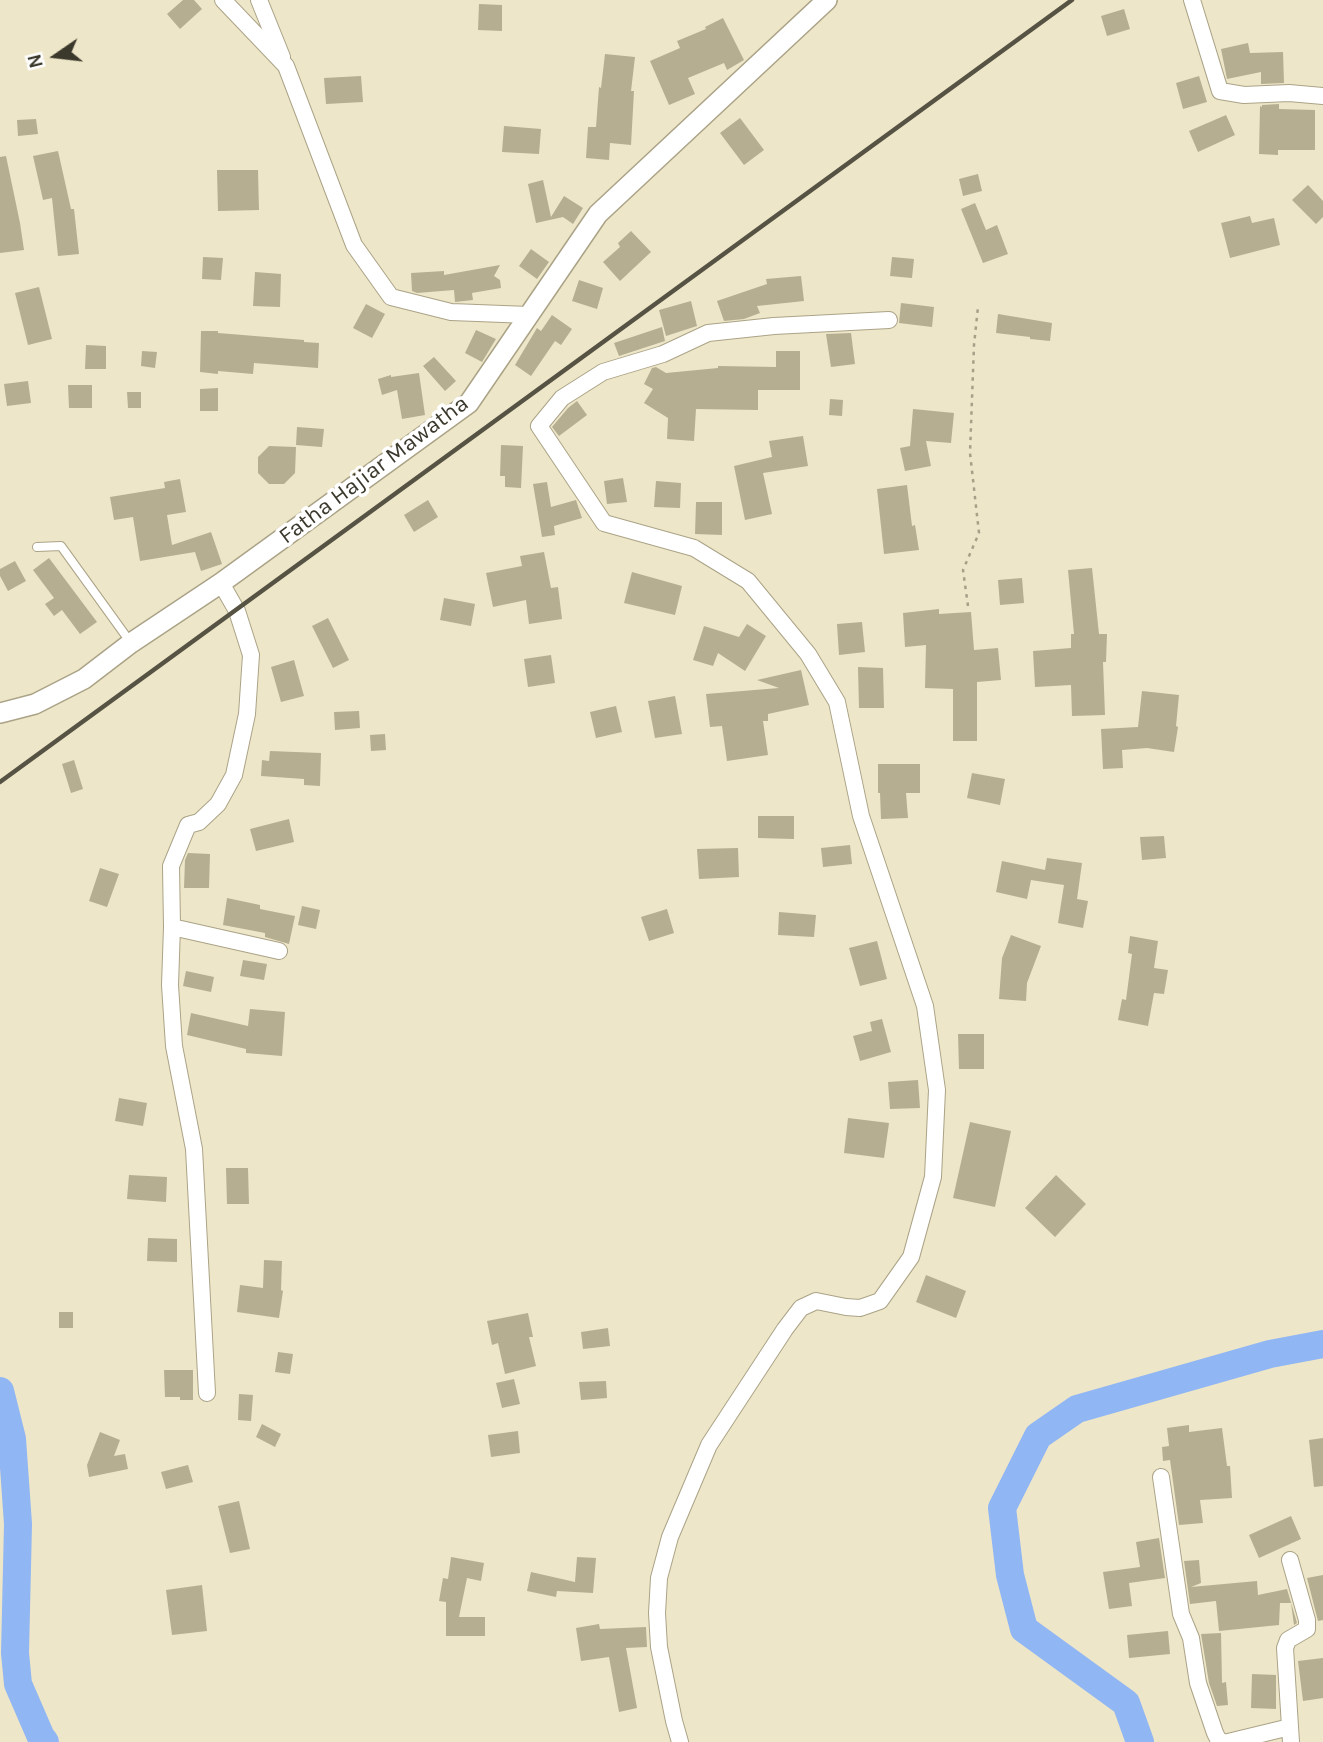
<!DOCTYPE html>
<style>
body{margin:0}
#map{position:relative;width:1323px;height:1742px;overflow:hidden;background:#eee6c8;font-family:Karla,sans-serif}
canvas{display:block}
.north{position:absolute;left:21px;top:21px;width:70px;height:70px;-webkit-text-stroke:5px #fff;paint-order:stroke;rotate:256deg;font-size:19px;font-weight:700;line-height:28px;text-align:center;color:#3b382c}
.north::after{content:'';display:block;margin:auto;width:24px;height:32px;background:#3b382c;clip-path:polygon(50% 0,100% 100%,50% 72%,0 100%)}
</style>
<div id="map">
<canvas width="1323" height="1742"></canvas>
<div class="north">N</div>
</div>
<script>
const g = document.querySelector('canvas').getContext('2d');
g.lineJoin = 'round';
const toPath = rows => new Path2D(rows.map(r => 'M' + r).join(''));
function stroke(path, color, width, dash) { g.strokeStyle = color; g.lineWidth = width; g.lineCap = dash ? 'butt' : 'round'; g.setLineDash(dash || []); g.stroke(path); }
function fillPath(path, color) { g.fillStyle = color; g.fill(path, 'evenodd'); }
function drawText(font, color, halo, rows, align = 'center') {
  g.font = font + ' Karla,sans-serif'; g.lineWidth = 7; g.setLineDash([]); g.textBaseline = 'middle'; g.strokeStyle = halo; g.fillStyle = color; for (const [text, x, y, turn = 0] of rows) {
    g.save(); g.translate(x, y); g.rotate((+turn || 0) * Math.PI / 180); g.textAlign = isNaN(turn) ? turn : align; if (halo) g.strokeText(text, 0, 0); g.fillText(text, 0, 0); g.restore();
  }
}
stroke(toPath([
 [0,1391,12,1439,18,1524,15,1653,18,1684,41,1737,45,1742],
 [1140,1742,1126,1703,1024,1629,1010,1575,1002,1508,1038,1436,1077,1409,1270,1354,1323,1344]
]), '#90b6f4', 28);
fillPath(toPath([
 [183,0,194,0,202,9,180,29,167,14],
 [479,4,502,5,502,31,478,30],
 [1124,9,1130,29,1107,36,1101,16],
 [723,18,744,60,727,70,724,63,688,78,695,94,669,105,650,61,680,48,677,41,706,29,705,27],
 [1248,43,1250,53,1283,52,1284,83,1261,84,1261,72,1227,79,1221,49],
 [605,54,635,57,631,91,634,91,631,145,610,143,609,160,586,158,588,127,596,127,599,87,601,88],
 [361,76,363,102,326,104,324,78],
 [1199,76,1207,102,1183,109,1176,83],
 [1279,104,1279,109,1315,110,1315,150,1278,150,1278,155,1259,154,1260,106,1262,107,1262,105],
 [1226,115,1235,135,1198,152,1189,131],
 [740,118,764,150,744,165,720,133],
 [36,119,38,134,18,136,17,120],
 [504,126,541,129,539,154,502,152],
 [58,151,71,209,74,209,79,254,58,256,52,198,43,200,33,156],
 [6,156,20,223,24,250,0,253,0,157],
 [217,170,258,170,259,210,218,211],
 [978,174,982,191,963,196,959,179],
 [543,180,551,217,564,196,583,208,573,224,563,217,536,223,528,184],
 [1308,185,1323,201,1323,217,1316,224,1292,200],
 [975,203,986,230,997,225,1008,254,983,263,961,209],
 [1250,216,1252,223,1274,218,1280,245,1230,258,1221,223],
 [631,231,651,252,620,281,603,262,620,247,618,243],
 [531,249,549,262,537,279,519,266],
 [203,257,223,258,221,280,202,279],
 [892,257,914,259,912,278,890,276],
 [500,265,494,276,500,280,501,288,472,293,473,300,455,302,454,290,417,293,412,291,411,273,444,271,444,275],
 [255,272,281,274,280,307,253,306],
 [801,276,804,301,757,306,760,313,744,319,724,321,717,301,767,284,766,279],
 [579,280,603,288,597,309,572,301],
 [39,287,52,339,28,345,15,293],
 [691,301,697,326,666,336,659,310],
 [901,303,934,307,932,327,899,323],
 [366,304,385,314,372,338,353,328],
 [998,314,1052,323,1050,341,1030,339,1030,337,996,333],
 [552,315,572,329,561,345,555,341,531,376,515,365,537,328,541,331],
 [662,327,665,341,619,356,614,343],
 [476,330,496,339,482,362,465,353],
 [201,331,218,331,218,333,304,340,304,342,319,343,318,368,254,363,253,374,218,371,218,374,200,372],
 [851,333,855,364,831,367,826,334],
 [86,345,106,346,106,369,85,369],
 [142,351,157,352,155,368,141,366],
 [776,351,800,351,800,390,758,390,758,410,696,409,694,441,667,439,668,418,644,403,653,389,644,384,652,368,656,367,666,373,718,368,718,366,776,367],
 [434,357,456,381,445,391,423,366],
 [419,373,425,415,402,419,397,390,382,395,378,379,391,375,391,377],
 [28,381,31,403,7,406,4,384],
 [68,385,92,385,92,408,69,408],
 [218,388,218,411,200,411,200,389],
 [127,392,141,392,141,408,128,408],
 [830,399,843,400,842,416,829,415],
 [577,401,587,415,559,436,552,427,568,408],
 [913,409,954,413,951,443,926,441,931,466,905,471,900,448,910,446],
 [297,427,324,429,322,447,296,445],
 [803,436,808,466,763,473,772,514,745,520,734,466,772,457,769,441],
 [501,445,523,446,521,488,505,487,505,476,500,476],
 [269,446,296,447,295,473,284,484,269,484,258,473,258,457],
 [623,478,627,502,607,504,604,481],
 [180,479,186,512,167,515,172,545,211,532,222,564,201,571,195,552,140,561,133,517,114,520,110,497,165,488,164,482],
 [656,481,681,483,680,508,654,507],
 [547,482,551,507,576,500,582,518,554,526,555,535,542,537,533,484],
 [907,485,912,526,915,525,919,550,884,554,877,489],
 [428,500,438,517,414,532,404,515],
 [696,502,722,502,722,535,695,534],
 [544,552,551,588,558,587,562,619,529,624,526,600,493,607,486,573,522,566,520,556],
 [49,558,97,622,80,634,62,610,54,616,45,604,54,598,33,570],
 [15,561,26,581,8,591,0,576,0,569],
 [1092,568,1099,634,1107,634,1106,662,1103,662,1105,715,1072,716,1071,685,1035,687,1033,651,1071,648,1071,634,1074,634,1068,570],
 [632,572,682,586,675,615,624,603],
 [1022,578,1024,603,1000,605,998,580],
 [444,598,475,604,471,626,440,620],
 [939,609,939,614,971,612,974,650,998,648,1001,680,977,682,977,741,953,741,953,689,925,688,926,645,905,647,903,613],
 [328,618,349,660,333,668,312,626],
 [862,622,865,652,839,655,837,624],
 [747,624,766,636,745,671,718,653,713,666,693,660,704,626,739,637],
 [551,655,555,683,528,687,524,659],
 [294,660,304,696,281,702,271,667],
 [858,667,883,668,884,708,859,708],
 [801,670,809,705,768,714,768,721,763,721,768,755,727,761,722,726,710,727,706,694,779,688,757,680],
 [1142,691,1179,695,1176,726,1178,727,1174,752,1147,748,1122,750,1123,768,1103,769,1101,729,1138,727],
 [675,696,682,734,655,738,648,701],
 [616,706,622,732,596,738,590,712],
 [359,711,360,728,335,730,334,712],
 [385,734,386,750,371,751,370,735],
 [270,751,321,753,320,786,304,785,304,779,261,776,262,760,269,761],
 [74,760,83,789,71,793,62,764],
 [878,764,920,764,920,793,906,793,908,818,881,819,880,793,878,793],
 [972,773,1005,779,1000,805,967,798],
 [758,816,794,816,794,839,758,838],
 [289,819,294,842,256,851,250,829],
 [1164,836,1166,858,1142,860,1140,837],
 [850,845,852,864,823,867,821,848],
 [738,848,739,877,699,879,697,849],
 [188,853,210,854,209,888,184,888,185,860],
 [1047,858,1082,863,1077,899,1088,901,1083,928,1058,923,1064,885,1031,880,1027,899,996,892,1002,861,1045,870],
 [100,868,119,874,107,907,89,901],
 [227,898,260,905,260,909,295,916,289,944,265,937,265,933,223,925],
 [302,906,320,910,316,929,298,925],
 [667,909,674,933,649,941,641,917],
 [779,912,816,915,814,937,778,935],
 [1011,935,1041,946,1027,983,1026,1001,999,999,1002,958],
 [1130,936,1158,941,1154,968,1168,970,1164,994,1154,993,1148,1026,1118,1020,1122,999,1126,1000,1132,954,1128,953],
 [877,941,887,979,860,986,849,948],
 [243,960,267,964,264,980,240,976],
 [186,971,214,977,211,992,183,986],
 [250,1009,285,1012,282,1056,246,1053,246,1049,187,1035,191,1013,248,1026],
 [882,1019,891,1052,860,1061,853,1036,872,1031,870,1022],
 [958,1034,984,1034,984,1069,959,1069],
 [918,1080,920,1108,890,1109,888,1082],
 [119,1098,147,1103,143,1126,115,1121],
 [848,1118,889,1123,884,1158,844,1153],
 [970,1122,1011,1131,995,1207,953,1198],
 [226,1168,248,1168,249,1204,227,1204],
 [129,1175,167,1177,166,1202,127,1199],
 [1056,1175,1086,1204,1055,1237,1025,1208],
 [148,1238,177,1239,177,1262,147,1261],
 [264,1260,282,1261,281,1290,283,1291,279,1318,237,1312,240,1285,263,1288],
 [926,1275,966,1291,956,1318,916,1302],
 [59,1312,73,1312,73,1328,59,1328],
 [528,1313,533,1337,529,1337,536,1366,505,1374,498,1343,492,1345,487,1321],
 [608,1328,610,1346,583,1349,581,1332],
 [278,1352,293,1354,290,1374,275,1372],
 [164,1370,193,1370,193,1400,180,1400,180,1397,165,1397],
 [514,1379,520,1404,502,1408,496,1383],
 [606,1381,607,1398,581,1400,579,1382],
 [239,1394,253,1395,251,1421,238,1420],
 [262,1424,281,1434,275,1447,256,1437],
 [1189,1425,1189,1432,1222,1428,1227,1466,1230,1466,1232,1498,1200,1500,1203,1523,1179,1525,1170,1460,1163,1461,1162,1447,1169,1446,1167,1428],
 [518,1431,520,1453,491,1457,488,1435],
 [100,1432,120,1440,114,1456,125,1454,128,1469,89,1477,87,1465],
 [1323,1438,1323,1486,1314,1487,1309,1440],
 [188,1465,193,1482,166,1489,161,1472],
 [239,1501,250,1549,230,1553,218,1506],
 [1291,1516,1301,1539,1259,1558,1249,1535],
 [1159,1538,1165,1578,1129,1583,1132,1606,1109,1609,1103,1572,1140,1567,1136,1542],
 [451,1557,484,1563,481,1581,467,1578,459,1617,485,1617,485,1636,446,1636,446,1602,439,1601,443,1578,448,1579],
 [577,1557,596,1558,593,1593,557,1591,556,1597,527,1591,531,1572,575,1582],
 [1199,1560,1201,1583,1191,1587,1257,1581,1258,1595,1287,1589,1297,1623,1294,1625,1291,1603,1280,1603,1279,1625,1219,1631,1216,1601,1190,1604,1184,1561],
 [1323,1575,1323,1620,1318,1621,1307,1578],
 [202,1585,207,1631,172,1635,166,1590],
 [599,1624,600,1629,646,1627,647,1647,626,1648,637,1708,619,1712,609,1657,581,1661,576,1628],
 [1168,1631,1170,1654,1129,1658,1127,1635],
 [1221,1633,1222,1683,1226,1682,1228,1705,1217,1706,1209,1683,1201,1634],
 [1323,1658,1323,1698,1303,1701,1298,1661],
 [1252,1674,1276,1675,1276,1709,1251,1708]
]), '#b6ae91');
const service = toPath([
 [37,547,61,546,131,643]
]);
const minor = toPath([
 [223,0,286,66,354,245,391,297,451,312,529,315],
 [259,0,282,57],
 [1192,0,1220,91,1244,95,1289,93,1323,96],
 [172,927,279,951],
 [207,1393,194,1149,174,1046,170,985,172,927,171,866,188,825,199,822,218,804,234,775,247,714,251,655,237,611,221,583],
 [1161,1477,1181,1614,1191,1638,1198,1683,1215,1733,1218,1739,1222,1742],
 [1290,1560,1307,1620,1307,1629,1288,1640,1285,1648,1291,1742],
 [680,1742,674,1721,659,1647,657,1613,659,1578,670,1537,709,1445,785,1329,801,1308,816,1301,846,1307,860,1308,880,1301,911,1257,933,1177,937,1090,925,1006,861,816,837,702,808,654,748,581,694,548,604,523,539,426,562,398,603,372,663,354,708,333,774,326,889,320],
 [1228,1742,1290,1727]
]);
const tertiary = toPath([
 [0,713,35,704,84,679,131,643,221,583,469,403,598,214,827,0]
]);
stroke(service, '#aba387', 10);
stroke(minor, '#aba387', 18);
stroke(tertiary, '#aba387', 22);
stroke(toPath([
 [968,606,963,570,979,533,970,453,974,345,978,307]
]), '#a6a089', 2.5, [3.5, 5]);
stroke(service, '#fff', 8);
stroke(minor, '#fff', 16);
stroke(tertiary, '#fff', 19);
stroke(toPath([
 [0,782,1072,0]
]), '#565344', 4.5);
drawText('23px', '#3b382c', '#fff', [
 ["Fatha Hajiar Mawatha",374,470,-37]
]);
</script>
